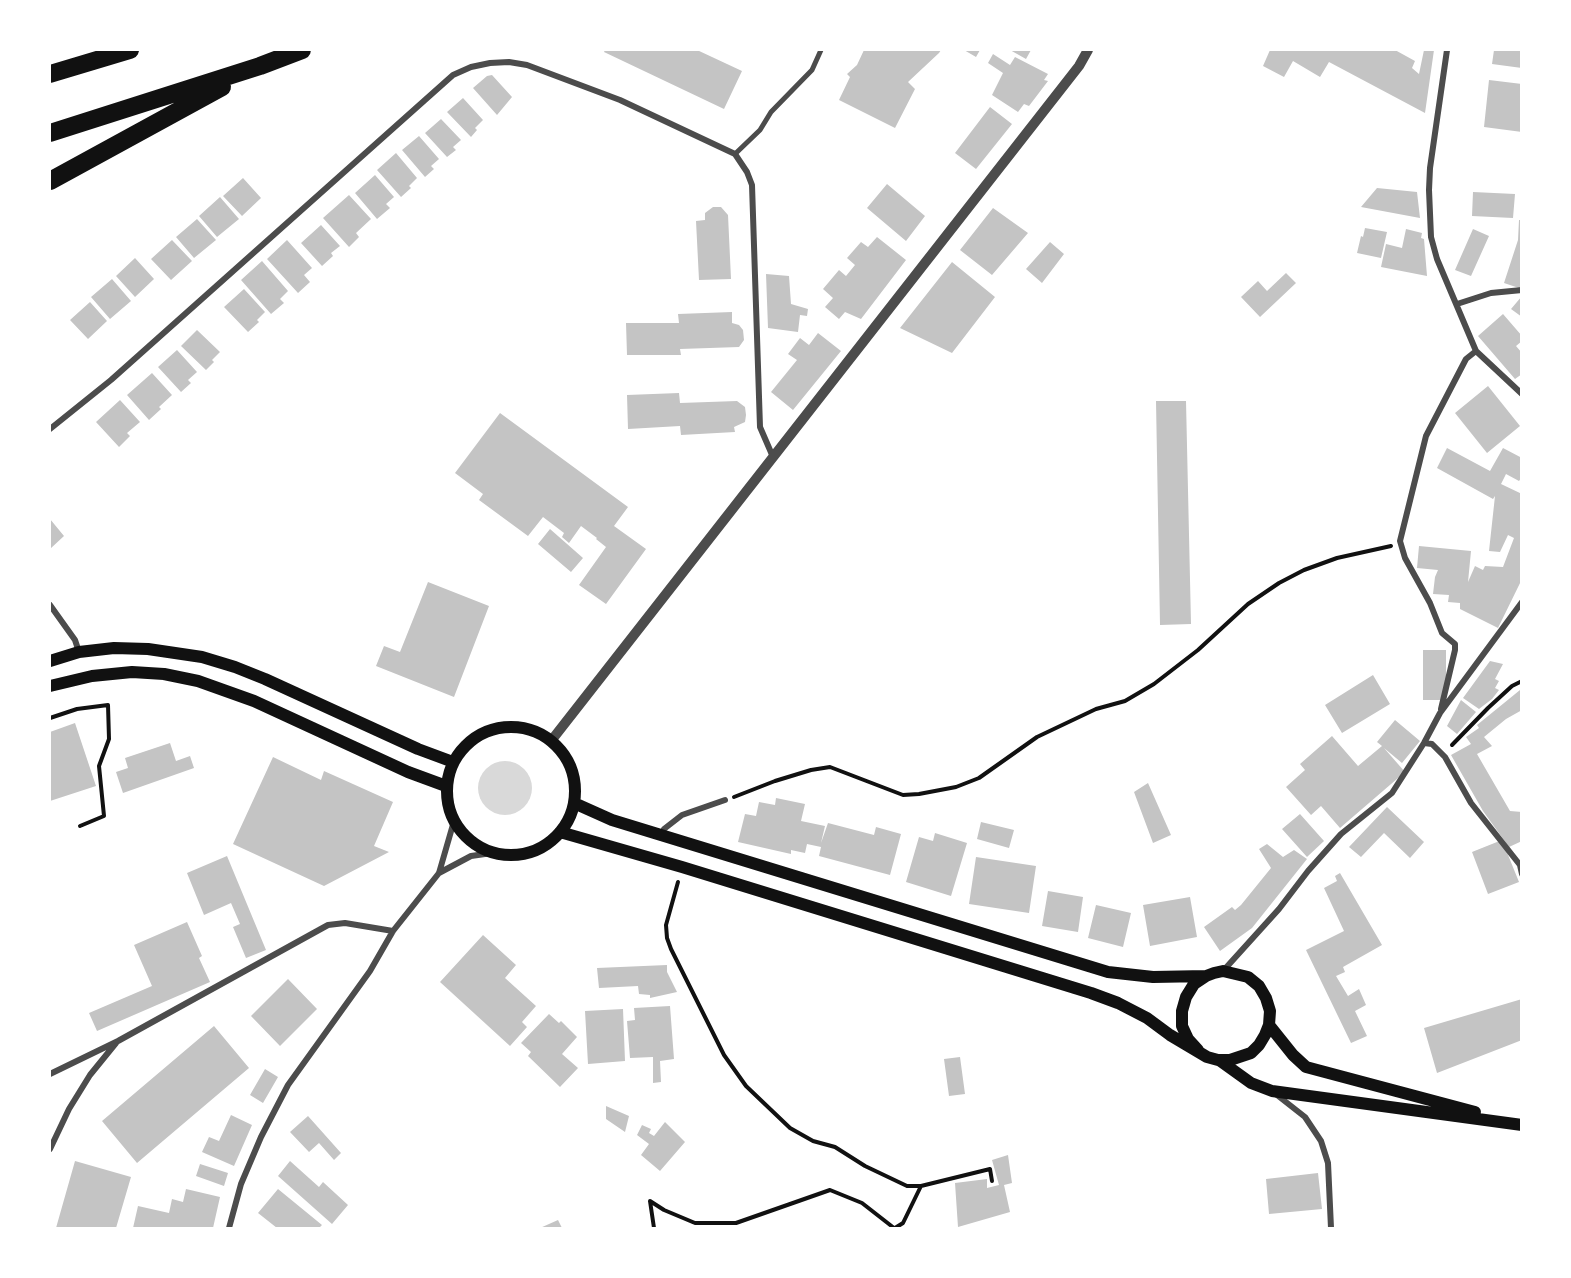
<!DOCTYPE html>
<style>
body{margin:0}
#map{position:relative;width:1571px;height:1278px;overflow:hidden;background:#fff;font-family:"Nunito Sans",sans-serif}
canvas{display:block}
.frame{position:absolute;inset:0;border:51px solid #fff;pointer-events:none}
</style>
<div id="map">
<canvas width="1571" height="1278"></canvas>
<div class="frame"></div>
</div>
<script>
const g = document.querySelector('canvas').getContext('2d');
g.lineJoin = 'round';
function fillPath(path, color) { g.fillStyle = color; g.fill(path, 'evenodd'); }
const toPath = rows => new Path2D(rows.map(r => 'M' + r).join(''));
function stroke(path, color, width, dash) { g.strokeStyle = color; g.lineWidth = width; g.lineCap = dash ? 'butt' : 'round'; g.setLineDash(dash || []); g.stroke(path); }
fillPath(toPath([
 '478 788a27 27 0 1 1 54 0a27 27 0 1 1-54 0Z'
]), '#d9d9d9');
fillPath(toPath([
 [605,50,697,50,742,71,724,109,604,52],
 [864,50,941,50,939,53,908,82,915,89,895,128,839,100,850,77,847,74,857,65],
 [964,50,980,50,976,57],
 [1010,50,1031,50,1026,59],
 [1270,50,1395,50,1415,61,1412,68,1419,74,1424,50,1434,50,1425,113,1329,62,1320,77,1293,61,1284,77,1263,66],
 [1494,50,1522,50,1522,68,1492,64],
 [993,54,1010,65,1015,57,1048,74,1044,80,1048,81,1029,106,1024,104,1018,112,992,95,1003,73,988,63],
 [492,75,512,97,497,115,473,88,487,76],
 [1489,80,1522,84,1522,132,1484,127],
 [463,98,483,120,475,128,477,130,471,137,447,112],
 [990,107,1012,124,976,169,955,153],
 [441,119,461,140,453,147,456,150,447,157,425,133],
 [419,136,439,159,431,166,434,169,425,177,402,150],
 [396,153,417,178,409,186,411,188,401,197,377,170],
 [375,175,394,197,386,204,390,208,377,219,355,193],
 [243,178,261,198,242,216,223,196],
 [887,184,925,216,906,241,867,208],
 [1377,188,1417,192,1420,218,1361,207],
 [1473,192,1515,194,1513,218,1472,216],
 [349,195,371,219,356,233,359,237,349,247,323,218],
 [220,197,239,219,217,237,199,216],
 [713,207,721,207,728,215,731,279,699,280,696,221,705,220,705,213],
 [993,208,1028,233,992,275,960,250],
 [197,219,216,240,194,258,176,237],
 [1519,220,1522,220,1522,289,1504,283,1518,240],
 [321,225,340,246,331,253,333,256,322,266,301,243],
 [1365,228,1387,232,1381,258,1357,253,1361,236,1363,237],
 [1406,229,1422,233,1421,238,1424,239,1427,276,1381,267,1386,244,1402,248],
 [1473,229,1489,236,1471,276,1455,270],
 [877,237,906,260,861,319,845,312,839,319,825,307,833,298,823,289,839,270,846,276,855,265,847,258,861,242,868,247],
 [172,240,192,261,171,280,151,259],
 [287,240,312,268,304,275,310,282,298,293,267,259],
 [1050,242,1064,254,1042,283,1026,269],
 [135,258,154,279,135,297,116,276],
 [262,261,288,291,280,299,284,303,271,314,241,280],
 [952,262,995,297,952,353,900,328],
 [1286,273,1296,283,1260,317,1241,297,1258,281,1267,291],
 [766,274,789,276,791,304,808,309,807,316,800,315,798,332,768,328],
 [112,279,131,301,110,319,91,297],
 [244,289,265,312,257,320,259,322,248,332,224,307],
 [1522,296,1522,317,1511,309],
 [90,302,107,321,88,339,70,320],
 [732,312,732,323,739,325,743,330,744,340,739,347,680,349,681,355,627,355,626,323,679,323,678,314],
 [1503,314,1522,336,1522,341,1516,346,1522,353,1522,374,1515,379,1478,336],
 [197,330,220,352,212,360,214,362,206,370,181,346],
 [818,333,841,351,793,410,771,392,797,360,788,354,800,338,809,345],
 [177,350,197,372,188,380,191,383,181,392,158,367],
 [152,373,172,395,159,407,161,409,149,420,127,395],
 [1488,386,1520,426,1487,453,1455,413],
 [679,393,680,403,737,401,745,407,746,415,745,422,734,427,735,432,681,435,680,426,628,429,627,395],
 [120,400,140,422,127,433,130,436,119,447,96,422],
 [1156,401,1186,401,1191,624,1160,625],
 [500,413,628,507,614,526,646,549,606,604,579,585,606,547,596,539,597,538,581,526,569,543,562,537,564,533,543,517,528,536,479,500,483,494,455,473],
 [1447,448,1490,471,1503,448,1522,458,1522,477,1519,481,1506,474,1501,484,1522,494,1522,579,1498,628,1460,609,1460,603,1448,602,1449,595,1433,594,1435,577,1438,570,1417,568,1419,546,1471,551,1468,582,1475,566,1483,570,1485,566,1503,567,1514,538,1508,535,1500,552,1489,551,1495,496,1493,499,1437,468],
 [50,519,64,536,50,549],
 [550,529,583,558,571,572,538,544],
 [428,582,489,606,454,697,376,666,384,646,400,652],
 [1423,650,1446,650,1446,700,1423,700],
 [1490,661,1503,664,1495,679,1499,681,1495,688,1499,690,1492,699,1479,709,1463,698],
 [1373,675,1390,704,1342,733,1325,705],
 [1520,690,1522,710,1506,719,1484,737,1492,746,1477,754,1510,811,1522,812,1522,841,1509,847,1483,811,1451,755,1471,744,1466,737,1479,728,1477,725],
 [1461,700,1476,712,1457,734,1447,726],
 [1395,720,1420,741,1402,763,1384,748,1405,772,1340,828,1321,806,1311,815,1286,787,1305,770,1300,764,1332,736,1358,766,1382,746,1377,742],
 [75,723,96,786,50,801,50,732],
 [170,743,176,761,190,756,194,768,123,793,116,772,128,768,125,758],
 [273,757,321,780,324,771,393,802,374,846,389,852,324,886,233,844],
 [1148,783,1171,835,1153,843,1134,792],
 [776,798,805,804,801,821,825,826,821,843,828,823,874,835,876,827,901,834,890,875,819,856,821,847,807,844,805,853,791,850,791,854,738,842,745,814,756,816,759,802,775,805],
 [1387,807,1424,842,1410,858,1384,833,1361,857,1349,847],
 [1300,814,1324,841,1307,857,1282,829],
 [981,822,1014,830,1009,848,977,839],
 [935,833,967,843,951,896,906,882,919,837,933,841],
 [1502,840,1519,882,1488,894,1472,852],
 [1267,844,1283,857,1294,850,1307,859,1252,928,1220,951,1204,927,1232,907,1235,910,1241,905,1271,868,1259,849],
 [227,856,266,950,246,958,233,927,240,924,231,903,204,915,187,873],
 [976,857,1036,866,1029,913,969,904],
 [1340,873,1382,945,1343,967,1345,972,1336,976,1348,996,1359,989,1366,1005,1355,1011,1367,1036,1351,1043,1306,950,1344,931,1324,888,1337,881,1335,876],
 [1048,891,1083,897,1078,932,1042,926],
 [1190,897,1197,937,1150,946,1143,905],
 [1096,905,1131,913,1123,947,1088,938],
 [187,922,202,956,199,958,210,982,97,1031,89,1013,152,986,134,945],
 [483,935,516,965,505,978,536,1006,522,1022,527,1027,510,1046,440,982],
 [667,965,667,972,677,992,650,998,650,995,639,994,638,986,599,988,597,968],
 [288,979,317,1009,280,1046,251,1016],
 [1522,999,1522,1040,1437,1073,1424,1028],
 [670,1006,674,1059,660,1061,661,1082,653,1083,653,1057,630,1058,627,1021,635,1020,634,1008],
 [623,1009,625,1061,588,1064,585,1011],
 [549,1014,559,1023,561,1021,577,1037,562,1054,578,1068,560,1087,528,1056,531,1052,521,1043],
 [214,1026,249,1068,137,1163,102,1121],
 [960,1057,965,1094,949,1096,944,1059],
 [265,1069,278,1077,263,1103,250,1095],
 [606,1106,629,1116,625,1132,606,1119],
 [231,1115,252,1125,234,1166,202,1152,209,1137,219,1141],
 [308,1116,341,1153,334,1160,319,1143,309,1152,290,1132],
 [665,1122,685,1142,660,1171,641,1155,649,1144,637,1135,642,1125,651,1129,649,1133,654,1136],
 [1008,1155,1012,1183,1004,1185,1010,1212,958,1227,955,1183,987,1179,987,1188,999,1185,992,1160],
 [75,1161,131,1177,116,1228,56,1228],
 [290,1161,319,1187,323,1182,348,1205,332,1224,278,1176],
 [200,1164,228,1173,224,1186,196,1176],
 [1318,1173,1322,1209,1269,1214,1266,1179],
 [186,1189,220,1197,213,1228,133,1228,138,1206,169,1213,172,1199,183,1202],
 [278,1189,322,1225,319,1228,277,1228,258,1213],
 [558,1220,562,1228,540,1228]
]), '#c4c4c4');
stroke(toPath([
 [50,718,77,709,108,705,109,739,99,766,104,816,80,826],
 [1452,745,1488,708,1512,686,1522,681],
 [734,797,775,781,811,770,830,767,903,795,919,794,956,787,979,778,1037,737,1096,709,1125,701,1154,684,1198,650,1248,604,1279,583,1304,570,1337,558,1391,546],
 [678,882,666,925,667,938,671,949,724,1055,746,1086,790,1128,813,1141,835,1147,865,1166,907,1186,921,1186,990,1169,992,1181],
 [650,1201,664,1210,695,1223,736,1223,830,1190,862,1203,894,1228],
 [650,1201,654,1228],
 [895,1228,903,1223,921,1186]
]), '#111', 4);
stroke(toPath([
 [735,154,760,130,771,112,812,70,821,50]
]), '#4c4c4c', 5);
stroke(toPath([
 [1447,50,1430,168,1429,190,1431,237,1437,259,1476,351,1522,394],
 [1457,304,1491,293,1522,290],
 [50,429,111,380,453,75,471,67,490,63,509,62,527,65,620,100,735,154,747,172,752,185,760,427,773,457],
 [50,605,75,640,79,652],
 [1441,709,1455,650,1455,644,1442,633,1430,603,1405,558,1400,541,1426,436,1466,359,1476,351],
 [1424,743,1432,744,1445,757,1471,803,1520,865,1522,874],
 [662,835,664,829,682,815,725,800],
 [439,873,471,856,492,853],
 [1223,971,1279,909,1308,871,1341,834,1392,793,1424,743,1440,713,1522,602],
 [50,1074,118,1041,328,925,345,923,393,931],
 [1277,1095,1305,1117,1321,1141,1328,1163,1331,1228],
 [50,1149,69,1109,90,1075,116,1043],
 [229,1228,241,1184,261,1137,288,1085,370,971,393,931,439,873,454,821]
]), '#4c4c4c', 6);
stroke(toPath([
 [551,741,1079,66,1088,50]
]), '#4c4c4c', 10);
stroke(toPath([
 [50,661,79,652,114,648,148,649,202,657,235,667,265,679,418,749,453,762],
 [50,686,92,676,132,672,164,674,198,681,254,701,408,772,446,786],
 '447 791a64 64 0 1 1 128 0a64 64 0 1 1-128 0Z',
 [574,803,612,820,1108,972,1153,977,1206,976],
 [560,832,682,867,1091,993,1118,1003,1147,1018,1170,1035,1207,1057,1218,1060,1230,1060,1251,1053,1259,1045,1265,1035,1269,1025,1270,1011,1266,998,1259,986,1248,977,1223,971,1214,973,1206,976,1194,984,1186,997,1182,1011,1182,1026,1188,1039,1198,1050],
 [1269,1025,1293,1055,1306,1067,1475,1112],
 [1219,1060,1251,1083,1272,1091,1522,1125]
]), '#111', 12);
stroke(toPath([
 [50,74,130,50],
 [50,133,260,66,302,50],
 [50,181,222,87]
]), '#111', 18);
</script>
